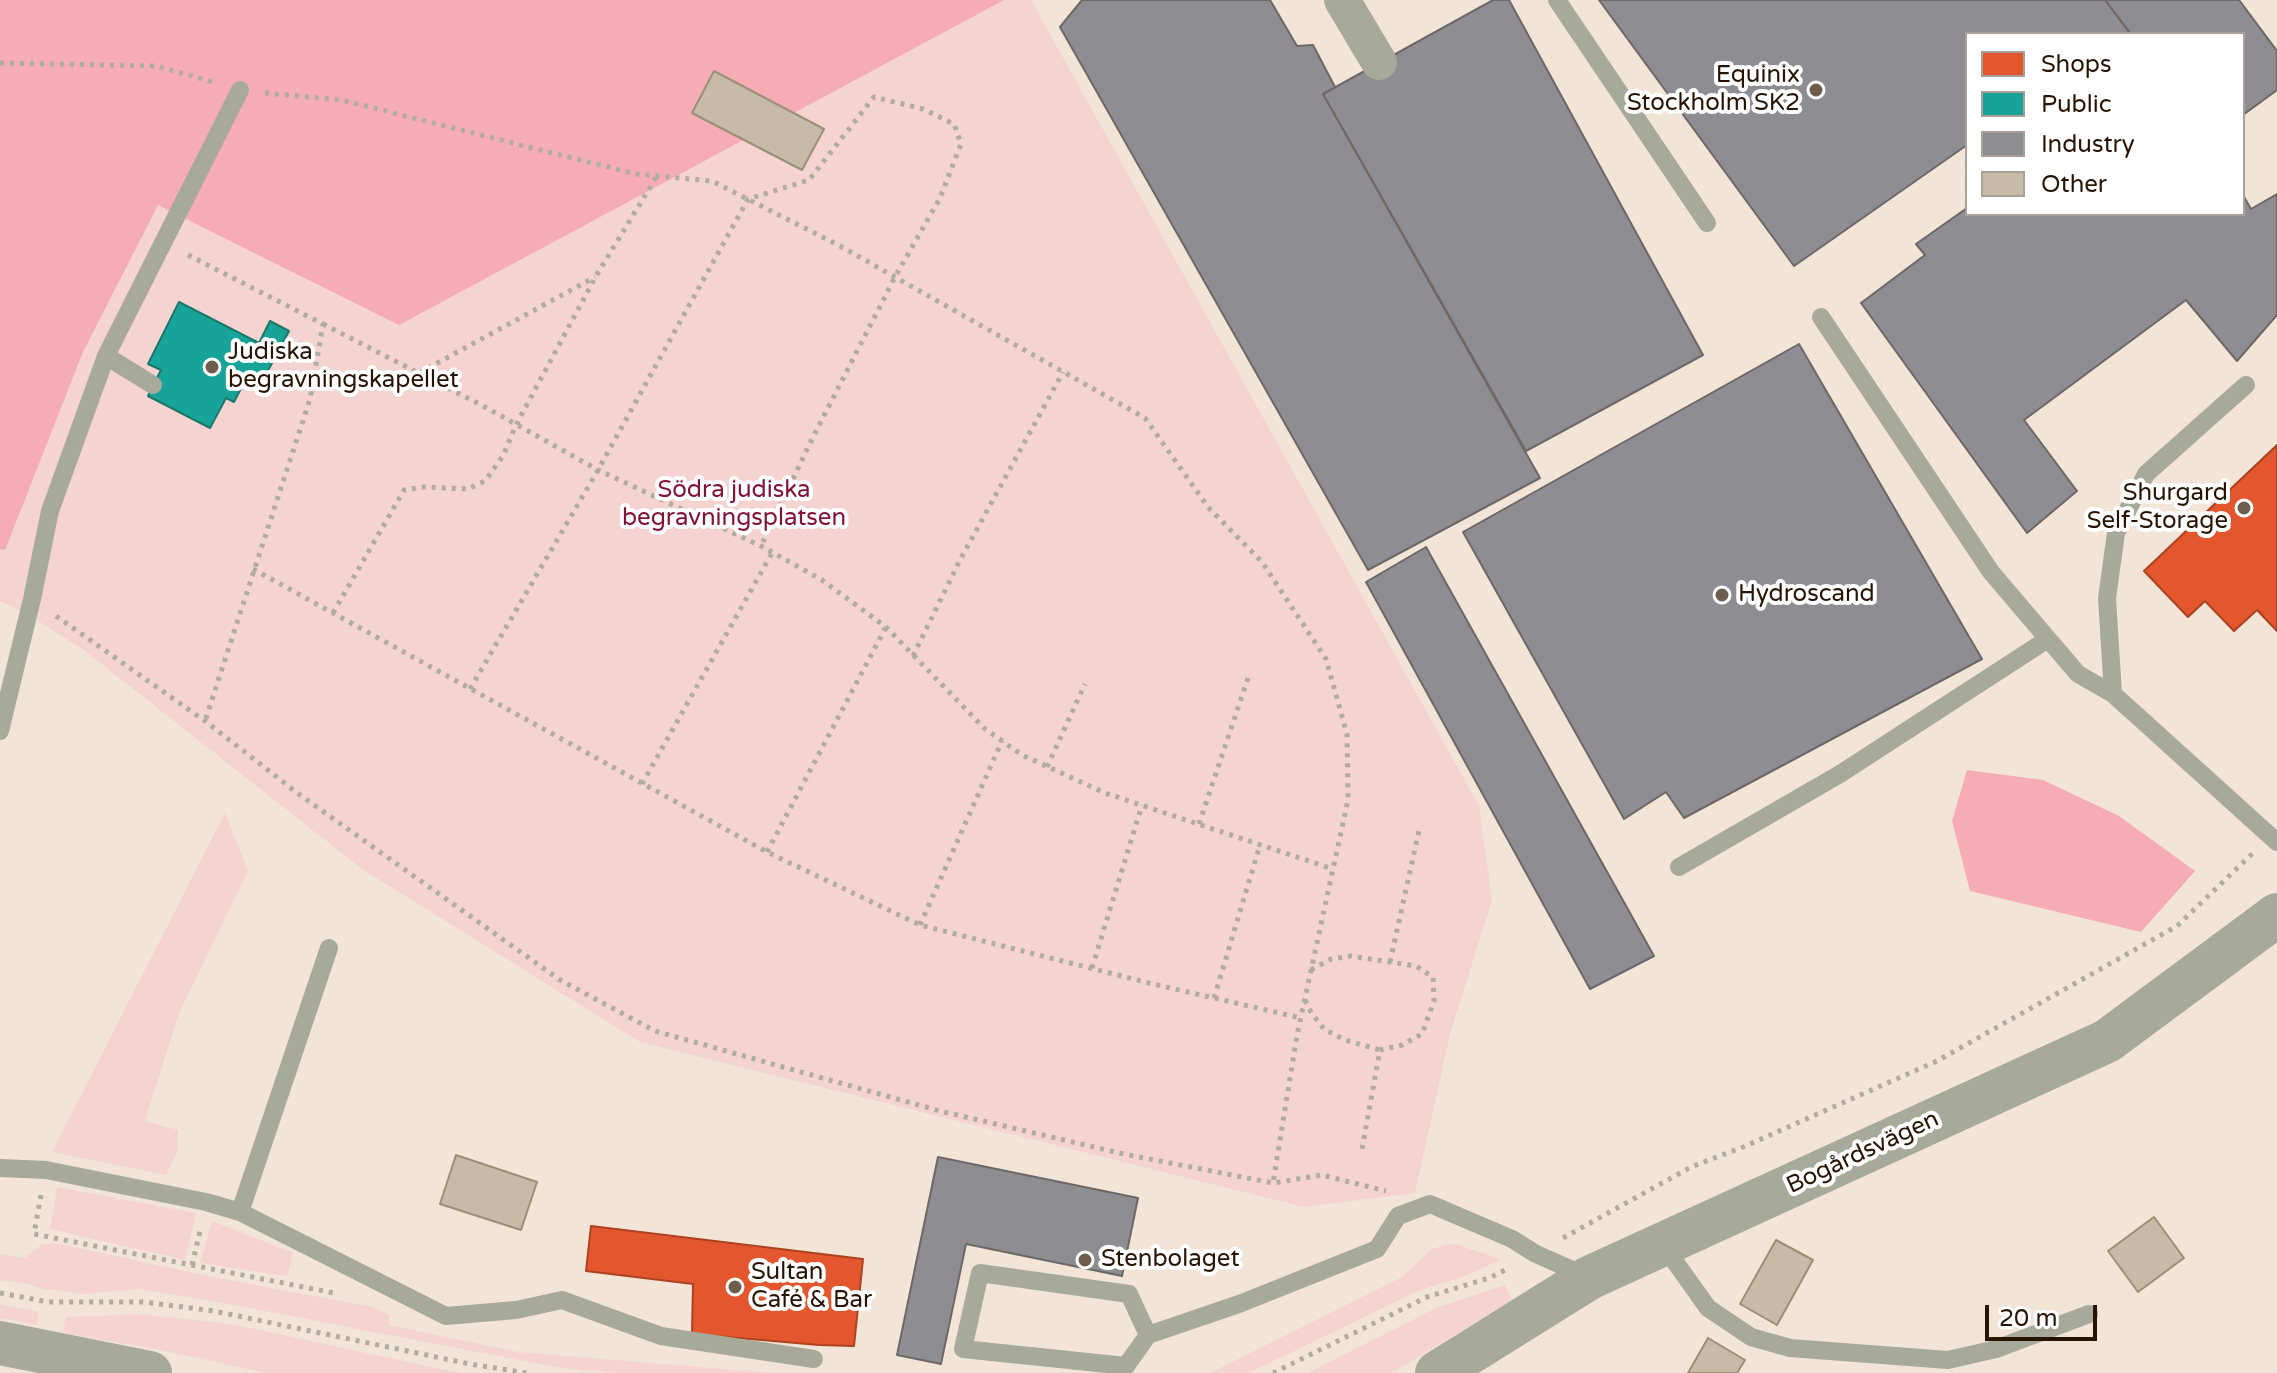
<!DOCTYPE html>
<meta charset="utf-8">
<style>
body{margin:0}
#map{position:relative;width:2277px;height:1373px;overflow:hidden;background:#f2e5d8;font-family:"Varela Round",sans-serif}
canvas{display:block}
.legend{position:absolute;left:1965px;top:32px;width:280px;height:184px;box-sizing:border-box;background:#fff;border:2px solid #a9a199;margin:0;padding:10px 14px;list-style:none;font-size:24px;color:#271300}
.legend li{display:flex;align-items:center;gap:16px;height:40px}
.legend b{width:40px;border:2px solid #a9a199}
.scale{position:absolute;left:1985px;top:1305px;width:112px;height:36px;box-sizing:border-box;border:4px solid #271300;border-top:0;padding-left:10px;font-size:24px;line-height:28px;white-space:nowrap;color:#271300;-webkit-text-stroke:6px #fff;paint-order:stroke}
</style>
<div id="map">
<canvas width="2277" height="1373"></canvas>
<ul class="legend">
<li><b style="height:22px;background:#e4572e"></b>Shops</li>
<li><b style="height:22px;background:#17a398"></b>Public</li>
<li><b style="height:22px;background:#8d8d92"></b>Industry</li>
<li><b style="height:22px;background:#c6bba6"></b>Other</li>
</ul>
<div class="scale">20 m</div>
</div>
<script>
const g = document.querySelector('canvas').getContext('2d');
g.lineJoin = 'round';
function fillPath(path, color) { g.fillStyle = color; g.fill(path, 'evenodd'); }
const toPath = rows => new Path2D(rows.map(r => 'M' + r).join(''));
function stroke(path, color, width, dash) { g.strokeStyle = color; g.lineWidth = width; g.lineCap = dash ? 'butt' : 'round'; g.setLineDash(dash || []); g.stroke(path); }
function drawText(font, color, halo, rows, align = 'center') {
  g.font = font + ' "Varela Round",sans-serif'; g.lineWidth = 8; g.setLineDash([]); g.textBaseline = 'middle'; g.strokeStyle = halo; g.fillStyle = color; for (const [text, x, y, turn = 0] of rows) {
    g.save(); g.translate(x, y); g.rotate((+turn || 0) * Math.PI / 180); g.textAlign = isNaN(turn) ? turn : align; if (halo) g.strokeText(text, 0, 0); g.fillText(text, 0, 0); g.restore();
  }
}
fillPath(toPath([
 [0,0,1031,0,1479,806,1492,900,1450,1034,1415,1193,1304,1207,640,1042,362,869,85,651,26,613,0,601],
 [225,813,248,871,179,1013,145,1121,178,1130,177,1152,166,1175,52,1152],
 [57,1187,196,1213,185,1260,50,1229],
 [212,1221,293,1253,287,1276,200,1263],
 [1452,1243,1497,1258,1498,1261,1462,1277,1420,1290,1249,1373,1210,1373,1402,1277,1432,1249],
 [42,1244,60,1244,208,1276,373,1307,389,1315,389,1325,518,1352,773,1373,620,1373,560,1368,213,1301,139,1289,84,1294,57,1290,45,1290,28,1284,0,1280,0,1254,25,1258],
 [1505,1285,1512,1300,1392,1373,1307,1373,1436,1308],
 [0,1304,39,1312,36,1325,0,1318],
 [137,1314,232,1324,459,1373,266,1373,160,1350,63,1333,66,1317]
]), '#f4d3d1');
fillPath(toPath([
 [0,0,1004,0,399,325,158,205,83,352,5,550,0,549],
 [1967,770,2043,780,2119,816,2195,871,2141,932,1970,891,1952,821]
]), '#f6acb4');
const shops = toPath([
 [2277,445,2277,631,2257,610,2234,631,2205,601,2188,617,2144,571,2277,445],
 [591,1226,863,1259,854,1346,819,1345,692,1334,693,1284,586,1271,591,1226]
]);
fillPath(shops, '#e4572e');
stroke(shops, '#ab4320', 2);
const public = toPath([
 [179,302,259,343,270,321,289,331,262,382,248,375,234,402,226,398,210,428,148,396,161,370,148,364,179,302]
]);
fillPath(public, '#17a398');
stroke(public, '#1c786a', 2);
const industry = toPath([
 [1082,0,1270,0,1297,46,1313,45,1335,87,1323,94,1540,478,1368,570,1060,27,1082,0],
 [1493,0,1509,0,1703,355,1526,451,1323,94,1493,0],
 [1599,0,2105,0,2129,32,2126,34,1967,34,1967,145,1794,266,1599,0],
 [2105,0,2239,0,2277,51,2277,90,2243,115,2243,34,2131,34,2105,0],
 [2277,194,2277,315,2237,361,2186,300,2024,420,2077,491,2027,533,1861,303,1925,255,1916,244,1967,208,1967,214,2243,214,2243,195,2251,209,2277,194],
 [1799,344,1982,659,1684,818,1666,792,1624,819,1463,532,1799,344],
 [1426,547,1654,956,1590,989,1366,582,1426,547],
 [938,1157,1138,1198,1122,1276,966,1244,941,1364,897,1355,938,1157]
]);
fillPath(industry, '#8d8d92');
stroke(industry, '#6e6866', 2);
const building = toPath([
 [714,71,824,129,802,170,692,113,714,71],
 [456,1155,537,1182,521,1230,440,1204,456,1155],
 [2154,1217,2184,1258,2138,1292,2108,1251,2154,1217],
 [1776,1240,1813,1260,1777,1325,1740,1304,1776,1240],
 [1708,1338,1745,1360,1737,1373,1688,1373,1708,1338]
]);
fillPath(building, '#c6bba6');
stroke(building, '#9a8f77', 2);
stroke(toPath([
 [0,63,157,66,213,82],
 [265,93,342,100,636,174,712,181,840,246,1145,418,1208,507,1262,562,1326,659,1347,734,1348,800,1297,1035,1273,1183],
 [188,255,323,324,310,399,205,721],
 [323,324,485,407,598,470,761,546,822,580,886,627,984,728,1022,755,1105,793,1333,869],
 [419,373,595,277],
 [253,569,767,852,920,925,1153,984,1301,1018],
 [333,613,404,490,423,487,468,489,485,481,503,456,516,425,596,276,657,176],
 [56,616,205,721,300,795,560,980,655,1031,940,1111,1124,1154,1273,1183,1322,1175,1386,1191],
 [913,656,960,560,1063,372],
 [470,689,598,470,748,199,809,180,874,97,923,109,954,124,961,144,940,198,895,277,811,441,761,546],
 [1047,767,1085,684],
 [642,784,772,553],
 [1199,824,1249,675],
 [767,852,886,627],
 [920,925,1002,741],
 [1390,962,1420,826],
 [1092,968,1142,805],
 [1311,970,1331,959,1351,956,1416,966,1433,977,1434,1001,1422,1034,1402,1045,1380,1050,1362,1149],
 [1214,998,1260,845],
 [1305,1000,1311,1012,1324,1029,1345,1040,1380,1050],
 [41,1195,34,1234,334,1293],
 [1563,1238,1691,1167,1743,1147,1937,1061,2177,926,2253,853],
 [192,1265,201,1227],
 [0,1293,49,1302,143,1302,214,1311,470,1364,527,1373],
 [1273,1373,1427,1297,1489,1278,1509,1268]
]), '#b1aca0', 5, [4, 6]);
stroke(toPath([
 [1557,0,1707,223],
 [1821,317,1991,572,2048,639,2078,674,2113,694,2277,842],
 [106,356,153,385],
 [2113,694,2107,598,2116,533,2146,474,2246,385],
 [0,731,32,599,50,511,106,356,240,90],
 [1679,867,1840,774,2048,639],
 [0,1168,46,1170,206,1202,240,1212,446,1316,516,1310,562,1300,661,1336,814,1359],
 [240,1212,329,948],
 [1663,1245,1708,1308,1751,1337,1790,1348,1948,1360,1996,1349,2089,1314],
 [1148,1335,1129,1294,980,1273,963,1349,1126,1366,1148,1335,1239,1304,1377,1249,1398,1216,1430,1204,1512,1239,1536,1254,1586,1276]
]), '#a7a99a', 18);
stroke(toPath([
 [1342,0,1379,62]
]), '#a7a99a', 36);
stroke(toPath([
 [0,1343,150,1373],
 [1437,1373,1589,1278,2107,1041,2277,915]
]), '#a7a99a', 44);
for (const [x, y, r, color] of [
 [1816,90,8,"#6e5c4c"],
 [212,367,8,"#6e5c4c"],
 [2244,508,8,"#6e5c4c"],
 [1722,595,8,"#6e5c4c"],
 [1085,1260,8,"#6e5c4c"],
 [735,1287,8,"#6e5c4c"]
]) { const dot = new Path2D(); dot.arc(x, y, r, 0, 2 * Math.PI); g.fillStyle = color; g.fill(dot); stroke(dot, '#fff', 3); }
drawText('24px', '#271300', '#fff', [
 ["Equinix",1800,76,"right"],
 ["Stockholm SK2",1800,104,"right"],
 ["Judiska",228,353],
 ["begravningskapellet",228,381],
 ["Shurgard",2228,494,"right"],
 ["Self-Storage",2228,522,"right"],
 ["Hydroscand",1738,595],
 ["Stenbolaget",1101,1260],
 ["Sultan",751,1273],
 ["Café & Bar",751,1301]
], 'left');
drawText('24px', '#831336', '#fff', [
 ["Södra judiska",734,491],
 ["begravningsplatsen",734,519]
]);
drawText('24px', '#271300', '#fff', [
 ["Bogårdsvägen",1863,1153,-25]
]);
</script>
